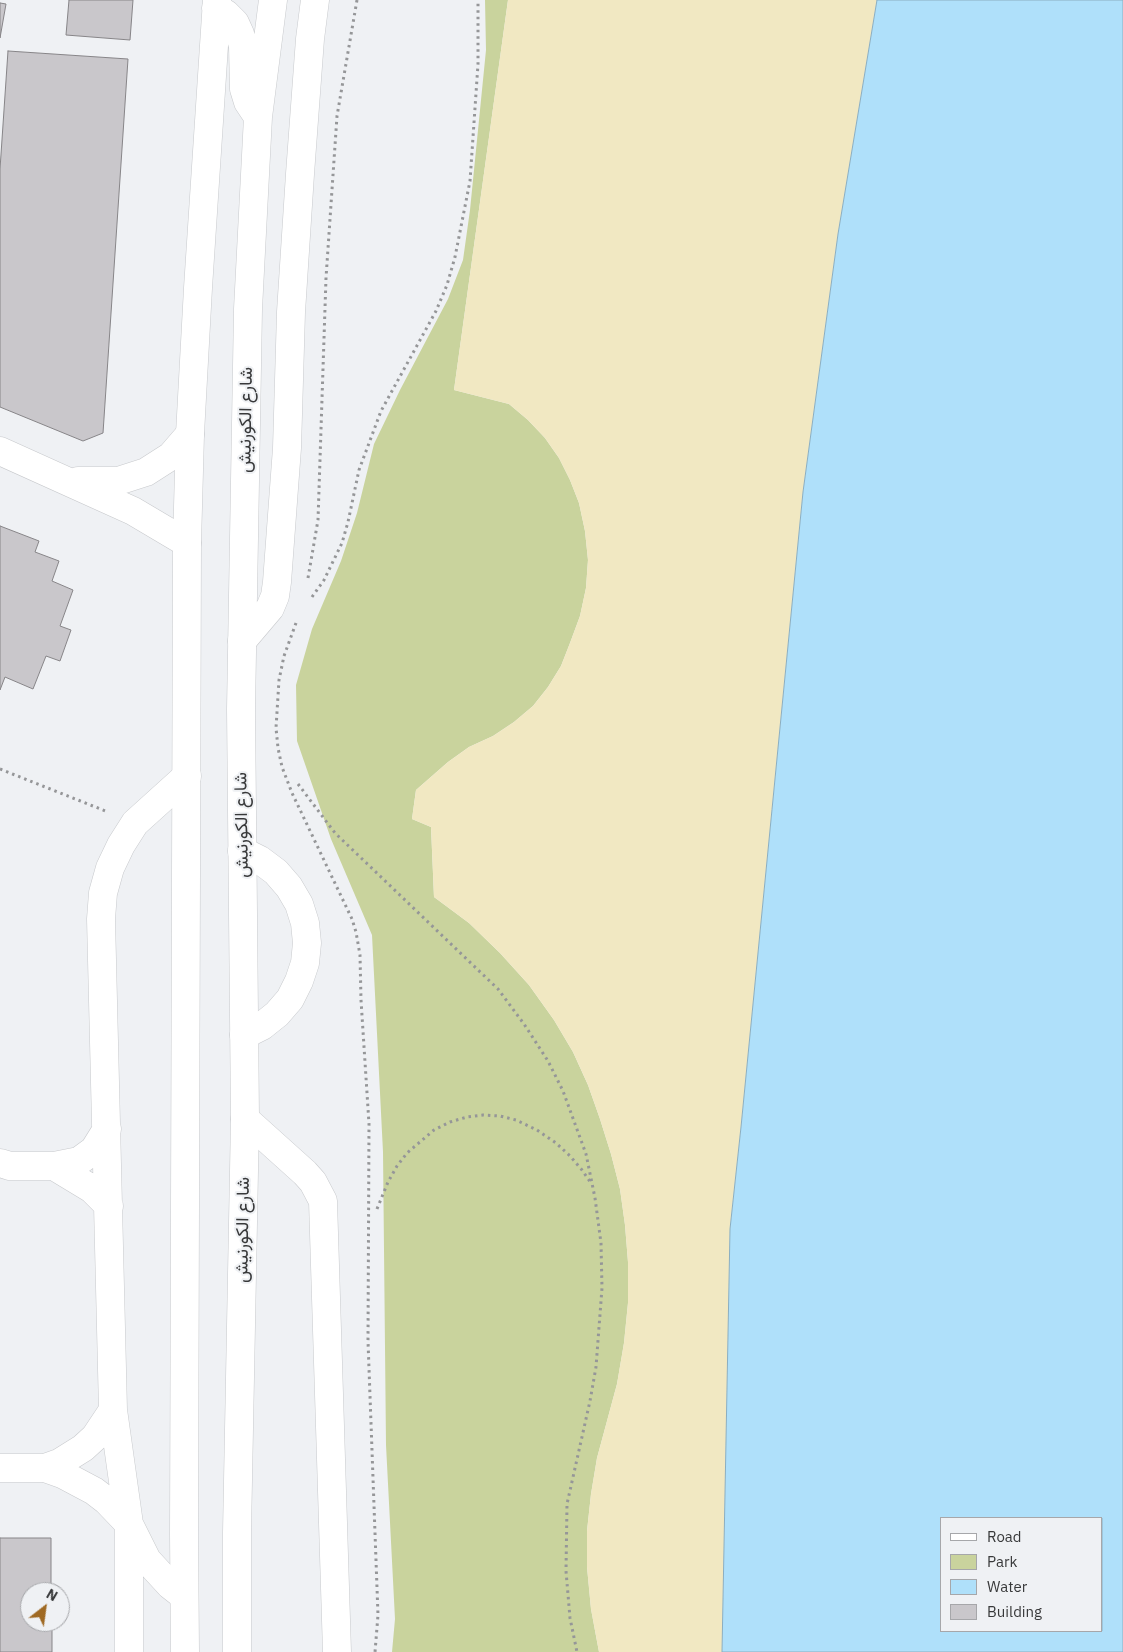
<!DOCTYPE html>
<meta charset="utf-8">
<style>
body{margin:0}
#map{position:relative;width:1123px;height:1652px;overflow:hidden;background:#eff1f4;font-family:"IBM Plex Sans",sans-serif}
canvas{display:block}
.legend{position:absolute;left:940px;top:1517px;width:162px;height:115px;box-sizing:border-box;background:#eff1f4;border:1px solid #a6a7aa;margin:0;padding:6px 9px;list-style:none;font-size:15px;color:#38393a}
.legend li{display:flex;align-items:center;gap:10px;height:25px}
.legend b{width:25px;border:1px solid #a6a7aa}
.north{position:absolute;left:20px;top:1582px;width:50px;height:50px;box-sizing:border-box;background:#eff1f4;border:1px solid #a6a7aa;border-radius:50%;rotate:30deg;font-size:14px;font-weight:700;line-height:20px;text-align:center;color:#38393a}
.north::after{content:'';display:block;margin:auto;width:18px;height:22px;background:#9f6923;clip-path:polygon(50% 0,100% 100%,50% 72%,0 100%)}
</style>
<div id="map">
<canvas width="1123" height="1652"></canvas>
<ul class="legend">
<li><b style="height:6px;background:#fff"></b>Road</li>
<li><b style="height:14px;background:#c9d39d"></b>Park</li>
<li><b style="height:14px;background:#afe0fa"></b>Water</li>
<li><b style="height:14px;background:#c9c7cb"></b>Building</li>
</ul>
<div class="north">N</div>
</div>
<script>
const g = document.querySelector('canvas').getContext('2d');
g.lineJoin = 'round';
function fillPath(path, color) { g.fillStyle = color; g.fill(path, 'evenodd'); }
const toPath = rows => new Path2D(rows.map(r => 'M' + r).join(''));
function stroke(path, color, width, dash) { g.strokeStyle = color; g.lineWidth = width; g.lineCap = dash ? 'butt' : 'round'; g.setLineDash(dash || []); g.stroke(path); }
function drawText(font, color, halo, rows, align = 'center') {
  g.font = font + ' "IBM Plex Sans",Vazirmatn,sans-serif'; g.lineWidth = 4; g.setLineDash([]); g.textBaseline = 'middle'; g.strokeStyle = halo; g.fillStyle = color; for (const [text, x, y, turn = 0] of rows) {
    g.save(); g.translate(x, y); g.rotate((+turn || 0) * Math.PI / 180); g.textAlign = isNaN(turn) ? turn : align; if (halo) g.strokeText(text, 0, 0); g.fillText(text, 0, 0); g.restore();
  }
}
fillPath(toPath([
 [485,0,508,0,454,390,509,404,528,420,545,438,559,458,570,480,579,503,585,531,588,560,586,588,580,616,570,643,561,666,548,687,533,706,514,722,493,736,469,747,448,762,416,790,412,819,431,827,434,897,469,923,500,953,529,985,554,1020,573,1052,588,1085,600,1119,611,1154,620,1189,625,1225,628,1262,628,1303,624,1343,617,1384,597,1458,591,1494,587,1531,587,1567,591,1609,599,1652,392,1652,395,1619,386,1445,383,1152,372,935,331,839,297,741,296,685,312,629,341,561,357,513,374,444,400,390,448,299,463,260,470,210,486,50]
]), '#c9d39d');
fillPath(toPath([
 [508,0,877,0,838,234,803,492,741,1127,730,1229,722,1652,599,1652,591,1609,587,1567,587,1531,591,1494,597,1458,617,1384,624,1343,628,1303,628,1262,625,1225,620,1189,611,1154,600,1119,588,1085,573,1052,554,1020,529,985,500,953,469,923,434,897,431,827,412,819,416,790,448,762,469,747,493,736,514,722,533,706,548,687,561,666,570,643,580,616,586,588,588,560,585,531,579,503,570,480,559,458,545,438,528,420,509,404,454,390]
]), '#f1e8c2');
const water = toPath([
 [877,0,1123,0,1123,1652,722,1652,730,1229,741,1127,803,492,838,234,877,0],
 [942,1518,1102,1518,1102,1631,942,1631,942,1518]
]);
fillPath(water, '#afe0fa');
stroke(water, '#8baec0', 1);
const building = toPath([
 [69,0,133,0,130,40,66,35,69,0],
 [0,3,6,4,0,38,0,3],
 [8,51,128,59,103,433,83,441,0,407,0,169,8,51],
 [0,526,39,541,35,552,59,561,52,581,73,590,60,626,71,630,60,661,46,656,33,689,5,677,0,690,0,526],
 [0,1538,51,1538,51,1592,30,1592,30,1622,52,1622,52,1652,0,1652,0,1538]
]);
fillPath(building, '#c9c7cb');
stroke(building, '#878588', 1);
const minor = toPath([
 [0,451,133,511,187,543],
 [78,481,118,481,146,472,171,456,190,434],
 [242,641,270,608,275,596,277,582,287,448,291,312,300,174,310,39,315,0],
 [242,851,260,860,276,872,289,887,299,904,305,923,307,943,305,963,299,981,290,999,277,1014,262,1026,244,1035],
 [245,1119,305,1173,313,1182,323,1201,337,1652],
 [0,1163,10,1166,54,1166,79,1161,94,1150,107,1129],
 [54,1166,92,1189,109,1206],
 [0,1468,45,1468,59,1463,83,1448,95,1437,113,1410],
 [45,1468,62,1474,94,1491,107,1501,129,1524,129,1652],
 [184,1596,170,1585,147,1560,129,1524,113,1410,101,919,103,893,110,868,121,845,135,823,187,776]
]);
const highway = toPath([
 [216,8,226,14,235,23,240,34,243,46,244,89,248,102,256,114],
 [185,1652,184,1534,187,543,190,434,198,288,217,0],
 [237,1652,237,1532,245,1119,241,709,248,309,258,117,273,0]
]);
stroke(minor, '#c7c9cc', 29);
stroke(highway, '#c7c9cc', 29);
stroke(toPath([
 [308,578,318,520,326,278,337,116,357,0],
 [312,597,324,580,342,543,348,522,359,470,381,411,436,311,447,285,455,257,470,181,478,64,478,0],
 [296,623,284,656,279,680,276,728,278,748,282,767,292,793,352,919,356,932,360,955,361,1000,369,1124,368,1341,378,1615,375,1652],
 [0,769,108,812],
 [298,784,335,833,498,989,524,1024,548,1061,563,1091,586,1154,595,1198,601,1243,602,1288,596,1367,590,1401,567,1504,566,1571,570,1618,577,1652],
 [377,1209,388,1182,397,1166,407,1153,434,1130,450,1122,467,1117,483,1115,500,1116,516,1120,537,1130,556,1143,570,1156,582,1170,591,1183]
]), '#959698', 3, [2.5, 4]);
stroke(minor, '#fff', 28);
stroke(highway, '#fff', 28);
drawText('18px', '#38393a', '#eff1f4', [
 ["شارع الكورنيش",246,420,-89],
 ["شارع الكورنيش",242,825,-91],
 ["شارع الكورنيش",243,1230,-89]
]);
</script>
